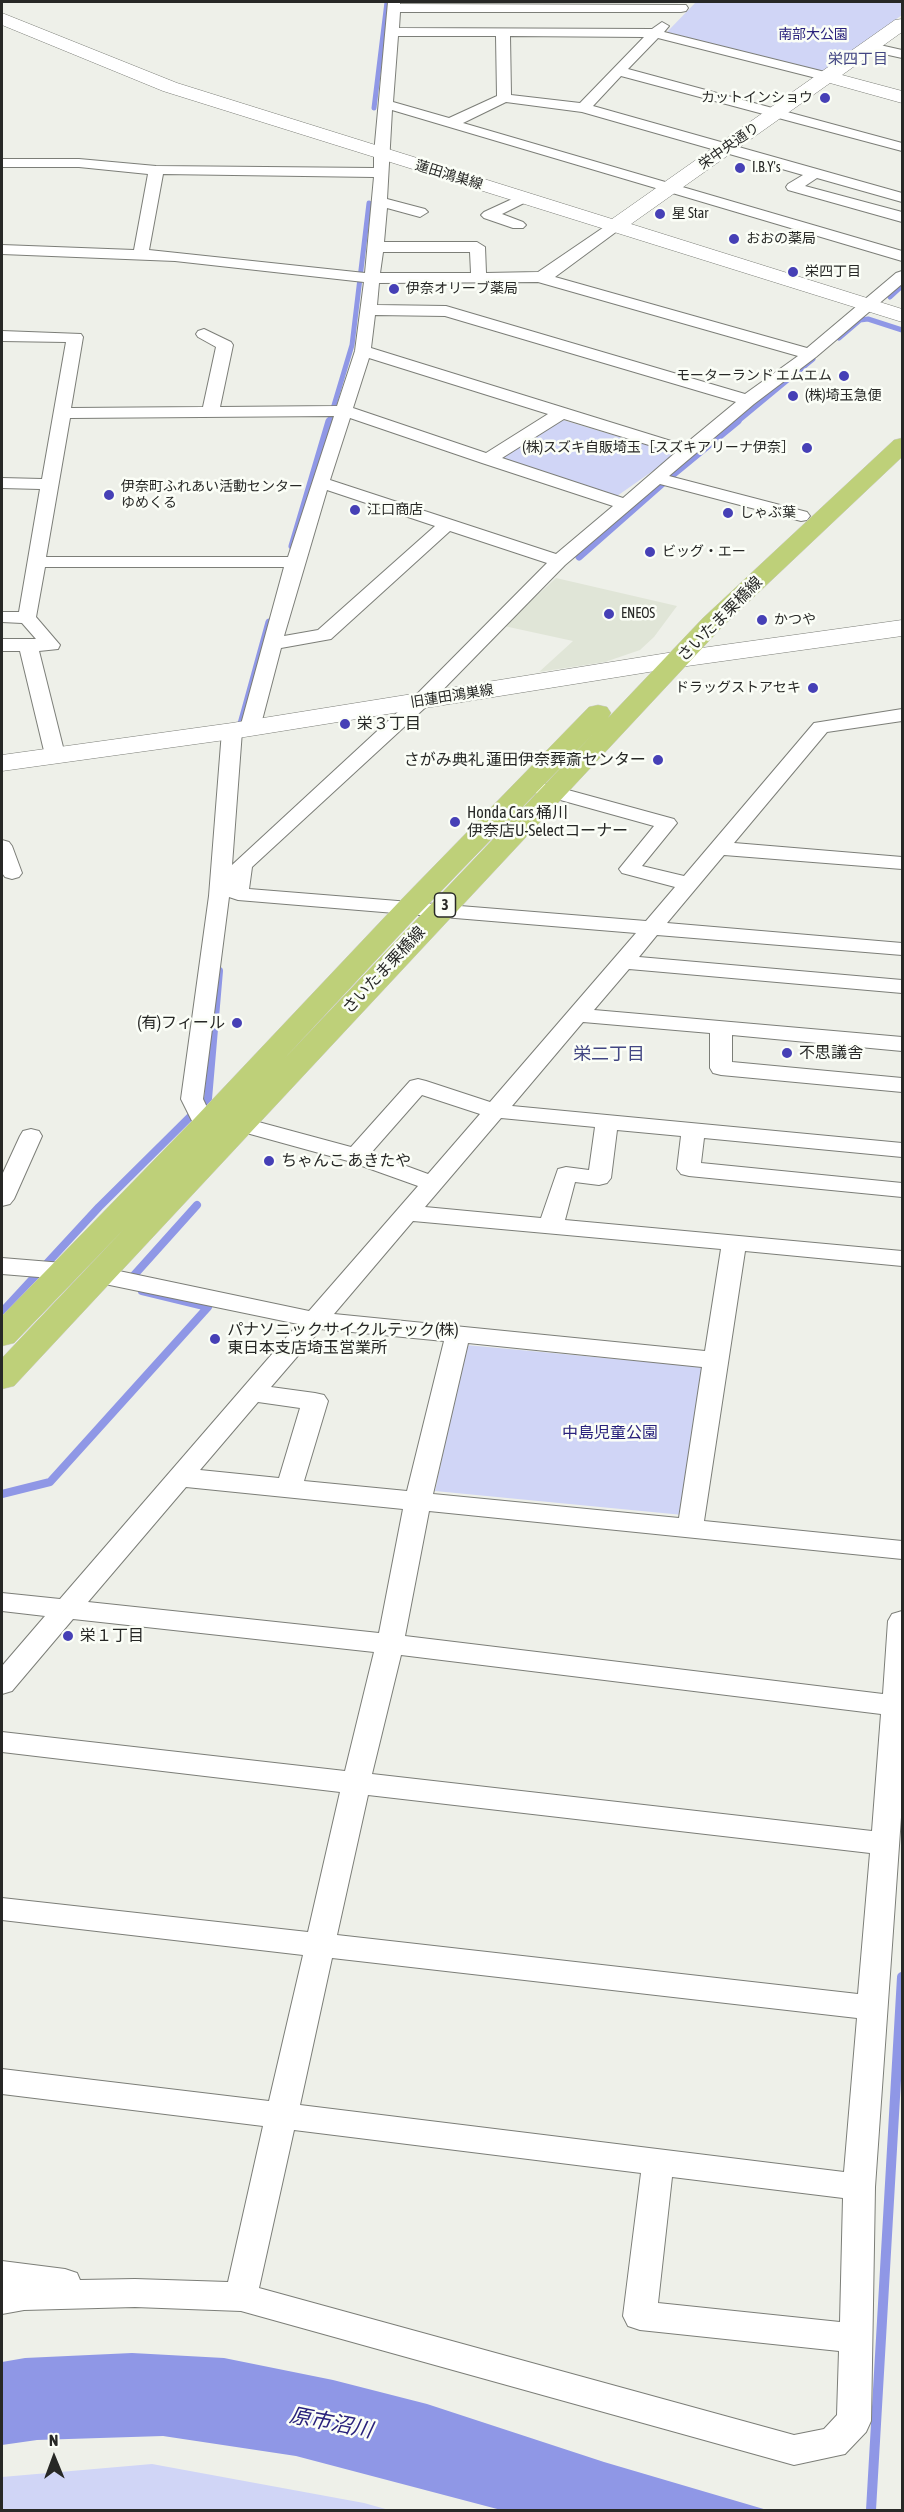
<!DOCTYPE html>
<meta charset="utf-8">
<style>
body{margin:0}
#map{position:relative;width:904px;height:2512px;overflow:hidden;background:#eef0e9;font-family:"Asap Condensed",sans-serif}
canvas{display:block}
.frame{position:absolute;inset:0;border:3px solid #272826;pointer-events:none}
.north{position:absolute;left:24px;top:2428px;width:60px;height:60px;-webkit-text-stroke:4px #fbfef7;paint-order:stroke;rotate:359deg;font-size:16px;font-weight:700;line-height:24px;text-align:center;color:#272826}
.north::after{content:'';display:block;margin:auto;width:21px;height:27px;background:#272826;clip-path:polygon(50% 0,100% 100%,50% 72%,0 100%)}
</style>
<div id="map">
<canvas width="904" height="2512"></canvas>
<div class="frame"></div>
<div class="north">N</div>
</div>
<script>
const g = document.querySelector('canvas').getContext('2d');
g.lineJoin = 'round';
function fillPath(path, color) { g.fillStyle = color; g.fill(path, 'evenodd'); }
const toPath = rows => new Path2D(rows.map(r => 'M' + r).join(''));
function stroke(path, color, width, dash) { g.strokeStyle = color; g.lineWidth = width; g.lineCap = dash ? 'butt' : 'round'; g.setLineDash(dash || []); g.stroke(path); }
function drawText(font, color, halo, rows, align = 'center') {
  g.font = font + ' "Asap Condensed","Noto Sans JP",sans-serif'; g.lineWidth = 5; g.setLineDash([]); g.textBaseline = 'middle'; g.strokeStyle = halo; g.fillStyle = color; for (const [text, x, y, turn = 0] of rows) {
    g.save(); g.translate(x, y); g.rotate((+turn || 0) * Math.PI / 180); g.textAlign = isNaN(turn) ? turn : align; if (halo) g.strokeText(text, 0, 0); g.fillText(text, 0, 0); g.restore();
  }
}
fillPath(toPath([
 [556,578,677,606,654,637,640,650,605,662,539,672,573,641,504,626]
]), '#e0e5d7');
fillPath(toPath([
 [696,2,902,2,902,15,824,71,815,71,667,32],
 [556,418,677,454,617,496,494,458],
 [466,1345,703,1367,683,1515,435,1491],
 [152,2464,364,2503,389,2510,2,2510,2,2477]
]), '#d0d5f6');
fillPath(toPath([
 [132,2353,224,2358,333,2380,427,2404,604,2462,767,2510,501,2510,296,2456,163,2436,37,2440,2,2445,2,2362,25,2358]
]), '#8f97e6');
stroke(toPath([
 [374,108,387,2],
 [890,297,902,286],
 [839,338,860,320,868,319,902,330],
 [329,422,352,345,369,203],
 [737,422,813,359]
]), '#8f97e6', 5);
stroke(toPath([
 [670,477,738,421],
 [292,546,329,421],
 [579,557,663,483],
 [239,731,269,622]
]), '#8f97e6', 7);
stroke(toPath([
 [127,1283,197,1205],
 [2,1312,99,1207,208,1099,219,971],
 [2,1494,50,1482,208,1307,142,1291]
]), '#8f97e6', 8);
stroke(toPath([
 [871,2510,902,1977]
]), '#8f97e6', 10);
const street = toPath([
 [388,2,400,2,400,4,686,5,688,8,686,11,681,12,400,12,399,28,652,29,662,22,669,26,664,32,833,74,835,77,828,81,658,38,628,69,902,143,902,151,621,76,593,106,902,193,902,202,817,178,805,186,902,212,902,222,788,190,786,187,788,184,803,175,582,112,506,102,463,123,902,251,902,261,392,110,387,199,425,209,428,212,420,217,387,208,384,242,477,242,485,247,486,273,538,272,610,223,620,223,623,226,620,229,555,277,807,348,896,273,902,271,902,284,816,357,754,404,669,476,807,512,810,516,807,520,801,521,660,484,565,565,428,705,252,867,249,889,646,921,675,887,622,873,619,869,654,826,528,791,525,787,528,783,535,781,674,819,677,823,642,866,684,876,814,723,902,709,902,721,827,732,734,843,902,857,902,869,724,855,667,923,902,943,902,955,657,935,639,957,902,980,902,993,629,969,594,1010,902,1037,902,1051,732,1035,732,1062,902,1078,902,1092,721,1075,713,1073,710,1068,710,1033,583,1022,512,1106,902,1143,902,1157,704,1138,701,1163,902,1183,902,1197,689,1176,681,1174,677,1169,681,1136,617,1130,611,1178,607,1183,599,1185,575,1182,565,1220,902,1251,902,1266,745,1251,704,1521,902,1541,902,1559,429,1511,405,1636,883,1694,888,1621,892,1614,902,1611,902,1803,875,2187,871,2421,866,2432,845,2454,794,2465,241,2311,135,2307,24,2310,2,2314,2,2261,65,2269,77,2273,80,2280,135,2279,228,2282,263,2126,2,2094,2,2069,269,2101,303,1955,2,1920,2,1898,308,1932,340,1792,2,1752,2,1732,345,1771,374,1652,73,1619,12,1691,2,1694,2,1666,45,1616,2,1611,2,1593,60,1599,298,1324,100,1283,91,1280,88,1275,91,1270,100,1267,309,1311,418,1186,348,1161,232,1129,229,1124,232,1119,240,1117,351,1147,410,1081,418,1079,426,1081,490,1102,636,933,238,900,229,897,203,1099,216,1126,213,1131,205,1133,197,1131,181,1099,209,896,222,731,225,727,232,725,239,727,242,731,232,865,414,697,547,563,450,531,331,639,281,648,260,728,257,732,250,734,243,732,240,728,284,567,45,567,36,617,60,645,58,649,39,651,65,755,62,759,55,761,48,759,45,755,20,651,2,651,2,639,36,639,22,623,2,622,2,612,19,612,40,489,2,488,2,478,42,479,66,342,2,341,2,331,81,334,83,337,71,408,203,407,216,347,198,337,196,334,198,331,204,329,231,342,233,345,220,407,337,406,355,351,364,282,175,261,2,254,2,245,134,250,148,174,79,167,2,167,2,159,79,159,156,166,374,168,374,154,388,2],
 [398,36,496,36,497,96,449,118,393,102,398,36],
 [510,36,644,37,580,103,511,95,510,36],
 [163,174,374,177,365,273,149,250,163,174],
 [383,252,470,252,471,273,380,273,383,252],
 [538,282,798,356,745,394,446,306,377,305,379,283,538,282],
 [375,315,445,316,736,402,684,445,371,348,375,315],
 [369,358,548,414,486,453,353,408,369,358],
 [334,416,288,557,46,557,70,418,334,416],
 [350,418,482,463,613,506,556,554,330,480,350,418],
 [564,419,675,453,623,498,502,458,564,419],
 [327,490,435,526,318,630,284,636,327,490],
 [422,1095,480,1114,428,1174,371,1153,422,1095],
 [501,1118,595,1127,589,1170,566,1167,558,1169,541,1218,425,1207,501,1118],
 [413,1221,721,1249,705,1351,334,1314,413,1221],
 [321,1329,444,1341,407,1491,304,1481,328,1401,324,1395,315,1393,271,1387,321,1329],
 [468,1343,702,1367,679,1518,433,1494,468,1343],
 [258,1402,300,1408,279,1478,200,1470,258,1402],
 [186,1487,403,1509,379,1633,88,1602,186,1487],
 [401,1655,881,1714,872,1831,372,1774,401,1655],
 [368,1795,870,1853,858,1994,337,1935,368,1795],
 [332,1958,857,2018,844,2172,300,2105,332,1958],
 [294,2130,641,2173,623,2316,628,2326,640,2330,839,2351,837,2415,824,2429,794,2435,259,2288,294,2130],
 [672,2177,843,2198,840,2322,658,2303,672,2177],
 [871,43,902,50,902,58,866,50,864,47,866,44,871,43],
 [523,194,528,195,530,198,528,201,502,214,523,222,526,225,523,228,513,228,484,218,481,215,484,212,523,194],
 [2,840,9,842,12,846,22,873,19,877,12,879,5,877,2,873,2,840],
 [31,1129,39,1131,42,1136,14,1199,10,1204,2,1206,2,1175,20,1136,23,1131,31,1129],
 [2,1258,63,1263,72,1266,75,1271,72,1276,63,1279,2,1274,2,1258]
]);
const secondary = toPath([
 [2,13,177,83,612,219,895,20,902,19,902,32,842,75,902,91,902,103,830,83,631,224,902,309,902,322,163,91,2,25,2,13],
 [902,620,902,636,680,667,232,739,2,771,2,755,232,723,680,651,902,620]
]);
const primary = toPath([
 [902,438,902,457,721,628,14,1386,2,1389,2,1358,125,1228,14,1343,2,1346,2,1316,194,1119,398,903,589,707,598,705,607,707,611,713,608,718,703,618,894,440,902,438],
 [594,733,283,1060,418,915,594,733]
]);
stroke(street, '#7c7e78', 2);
stroke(secondary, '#7c7e78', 1);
stroke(primary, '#cbcbcb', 1);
fillPath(street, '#fff');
fillPath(secondary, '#fff');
fillPath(primary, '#bed079');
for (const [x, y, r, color] of [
 [825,98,6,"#4640b6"],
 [740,168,6,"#4640b6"],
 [660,214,6,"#4640b6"],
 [734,239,6,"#4640b6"],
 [793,272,6,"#4640b6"],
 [394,289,6,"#4640b6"],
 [844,376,6,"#4640b6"],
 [793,396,6,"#4640b6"],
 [807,448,6,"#4640b6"],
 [109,495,6,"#4640b6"],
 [355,510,6,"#4640b6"],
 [728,513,6,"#4640b6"],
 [650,552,6,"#4640b6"],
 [609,614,6,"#4640b6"],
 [762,620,6,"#4640b6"],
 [813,688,6,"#4640b6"],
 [345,724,6,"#4640b6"],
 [658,760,6,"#4640b6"],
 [455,822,6,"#4640b6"],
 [237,1023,6,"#4640b6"],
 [787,1053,6,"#4640b6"],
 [269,1161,6,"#4640b6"],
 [215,1339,6,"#4640b6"],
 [68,1636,6,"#4640b6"]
]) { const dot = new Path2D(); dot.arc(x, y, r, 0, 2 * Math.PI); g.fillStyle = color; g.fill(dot); stroke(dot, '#fbfef7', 2); }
drawText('14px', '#29217c', '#fbfef7', [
 ["南部大公園",813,35]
]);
drawText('14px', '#272826', '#fbfef7', [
 ["カットインショウ",813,98,"right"],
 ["I.B.Y's",752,168],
 ["星 Star",672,214],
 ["おおの薬局",746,239],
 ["栄四丁目",805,272],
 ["伊奈オリーブ薬局",406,289],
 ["モーターランド エムエム",832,376,"right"],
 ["(株)埼玉急便",805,396],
 ["(株)スズキ自販埼玉［スズキアリーナ伊奈］",795,448,"right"],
 ["伊奈町ふれあい活動センター",121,487],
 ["ゆめくる",121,503],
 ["江口商店",367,510],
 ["しゃぶ葉",740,513],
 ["ビッグ・エー",662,552],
 ["ENEOS",621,614],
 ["かつや",774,620],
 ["ドラッグストアセキ",801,688,"right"]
], 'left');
drawText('14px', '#272826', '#fbfef7', [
 ["栄中央通り",729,146,-35],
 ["蓮田鴻巣線",449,175,17],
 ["旧蓮田鴻巣線",452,696,-9]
]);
drawText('15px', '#424683', '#fbfef7', [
 ["栄四丁目",858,59]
]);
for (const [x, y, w] of [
 [445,905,21]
]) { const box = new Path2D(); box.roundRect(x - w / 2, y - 12, w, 24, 4.5); g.fillStyle = '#fbfef7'; g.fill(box); stroke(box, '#272826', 1.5); }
drawText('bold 15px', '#272826', null, [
 ["3",445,905]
]);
drawText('16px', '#272826', '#fbfef7', [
 ["さいたま栗橋線",720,619,-45],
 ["さいたま栗橋線",384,970,-47]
]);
drawText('16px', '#272826', '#fbfef7', [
 ["栄３丁目",357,724],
 ["さがみ典礼 蓮田伊奈葬斎センター",646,760,"right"],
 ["Honda Cars 桶川",467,813],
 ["伊奈店U-Selectコーナー",467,831],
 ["(有)フィール",225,1023,"right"],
 ["不思議舎",799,1053],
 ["ちゃんこ あきたや",281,1161],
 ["パナソニックサイクルテック(株)",227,1330],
 ["東日本支店埼玉営業所",227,1348],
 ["栄１丁目",80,1636]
], 'left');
drawText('16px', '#29217c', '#fbfef7', [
 ["中島児童公園",610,1433]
]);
drawText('18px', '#424683', '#fbfef7', [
 ["栄二丁目",609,1054]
]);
drawText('italic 21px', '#29227c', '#fbfef7', [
 ["原市沼川",331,2423,11]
]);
</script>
